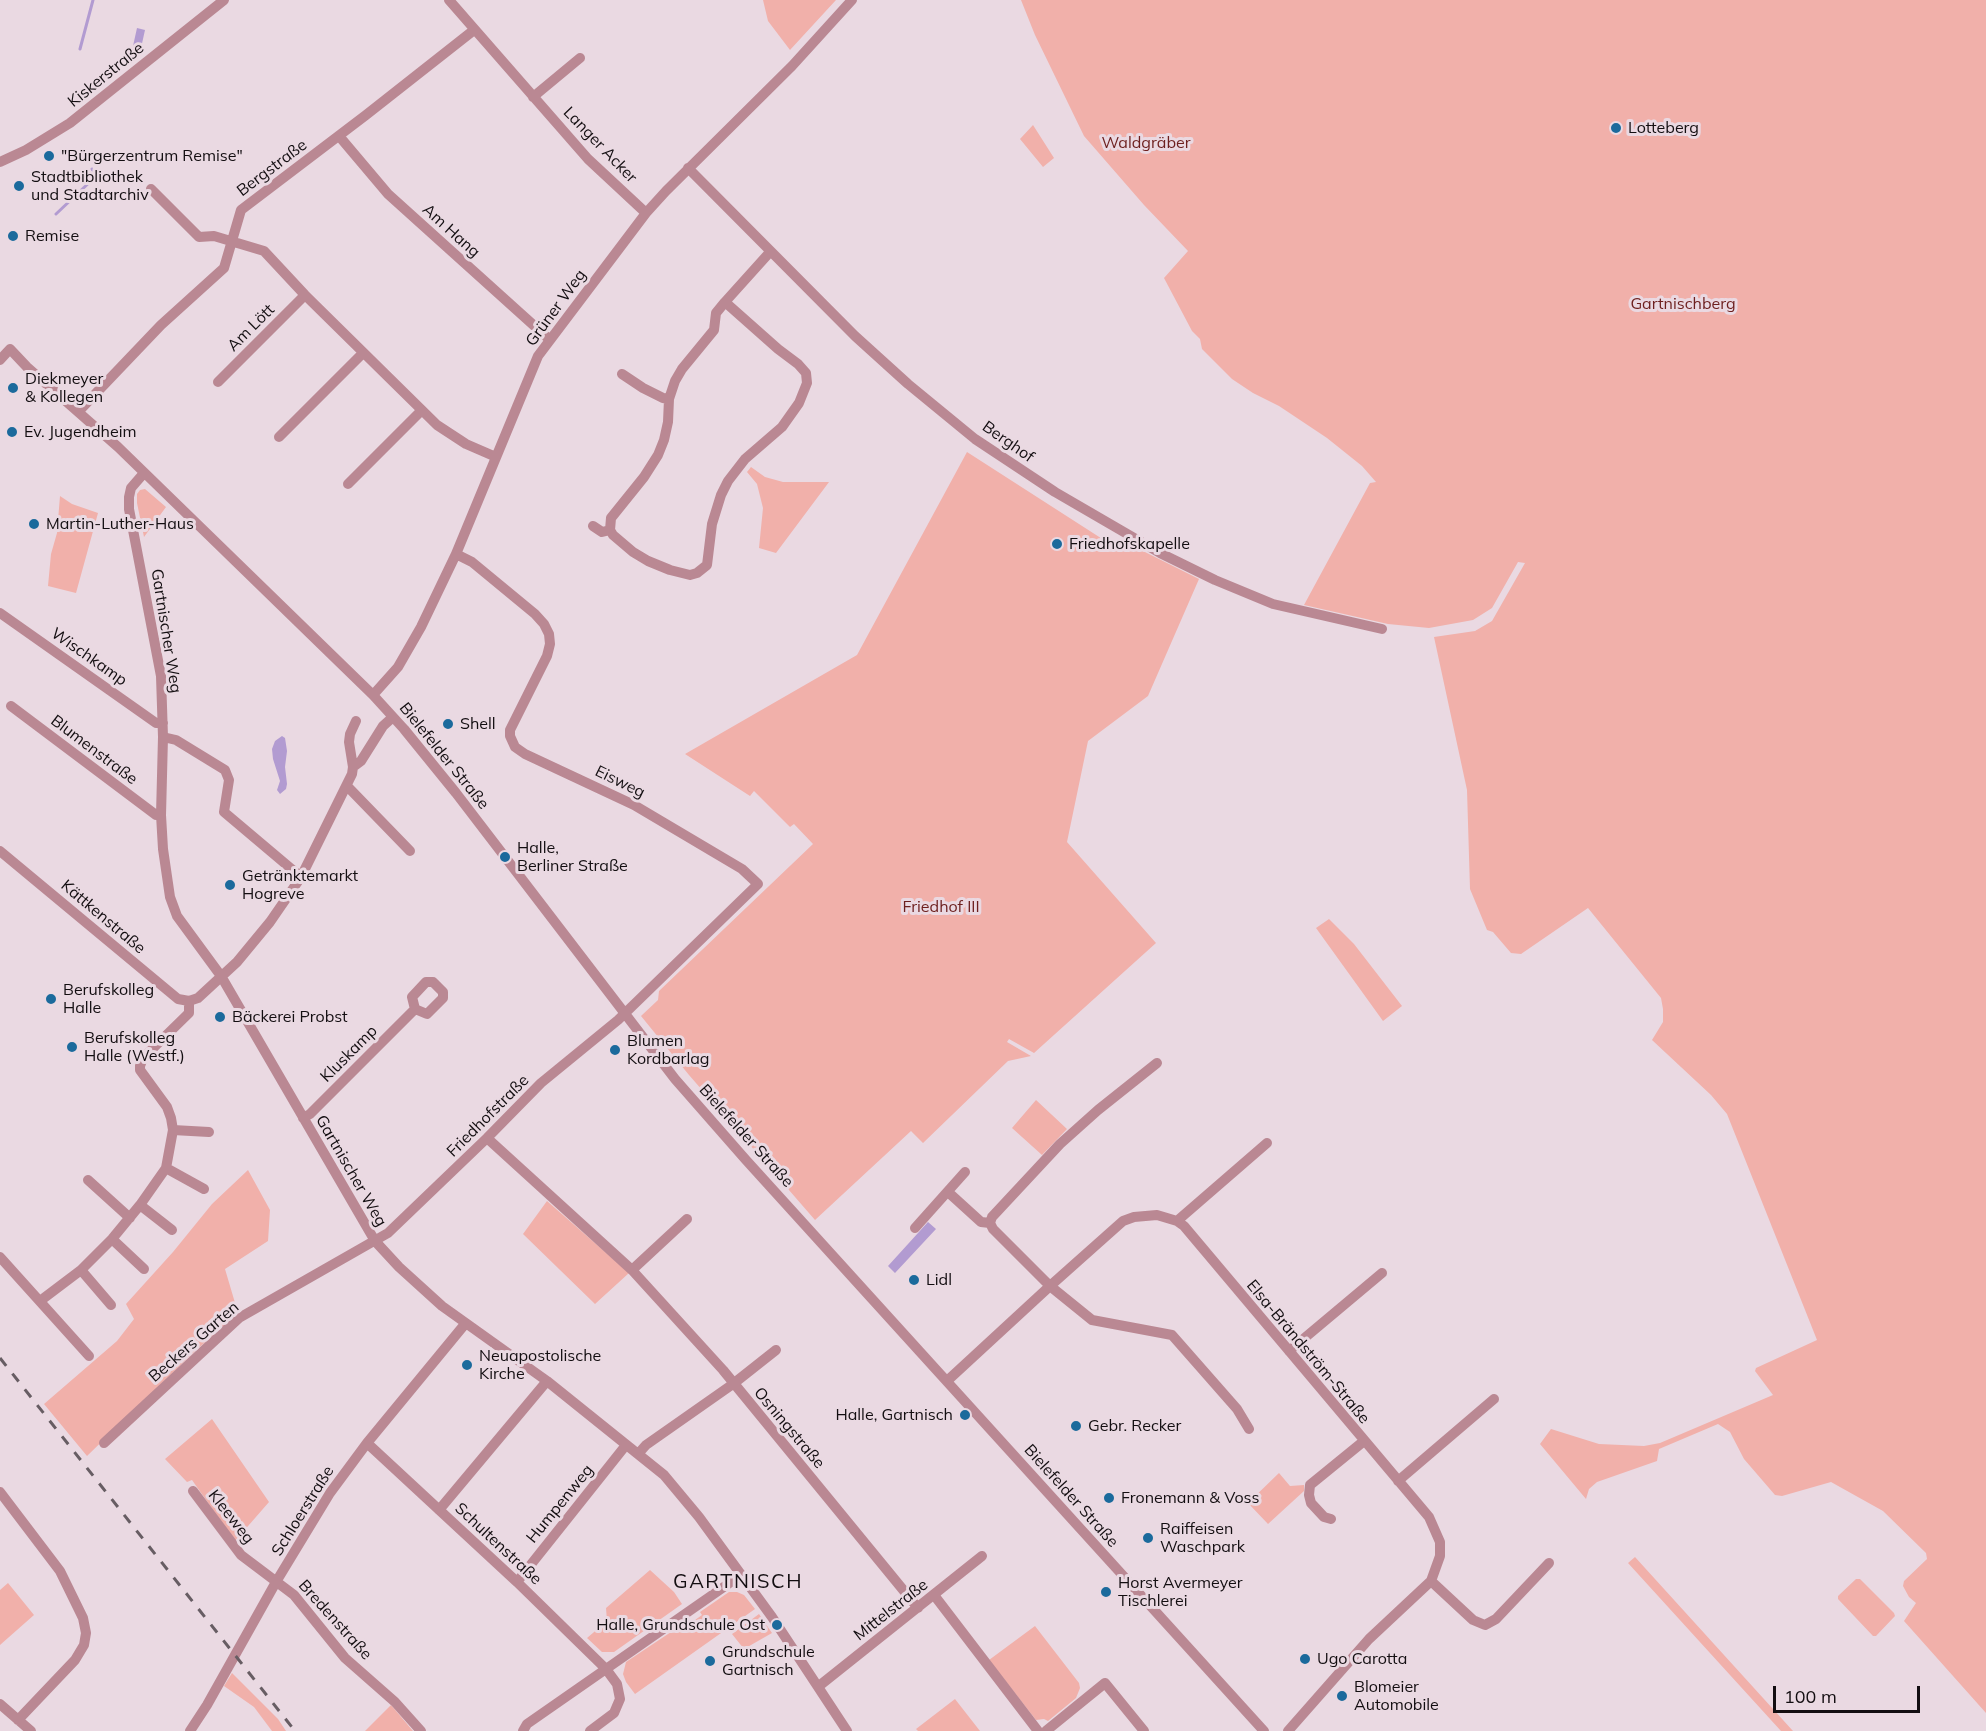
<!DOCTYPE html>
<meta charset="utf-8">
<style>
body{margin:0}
#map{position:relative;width:1986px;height:1731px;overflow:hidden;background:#ead9e2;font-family:Mulish,sans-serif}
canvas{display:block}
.scale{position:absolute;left:1773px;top:1686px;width:147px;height:27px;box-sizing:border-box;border:3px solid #130e11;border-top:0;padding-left:8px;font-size:18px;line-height:21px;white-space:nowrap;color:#130e11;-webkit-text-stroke:4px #ead9e2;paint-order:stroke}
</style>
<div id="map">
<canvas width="1986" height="1731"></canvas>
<div class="scale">100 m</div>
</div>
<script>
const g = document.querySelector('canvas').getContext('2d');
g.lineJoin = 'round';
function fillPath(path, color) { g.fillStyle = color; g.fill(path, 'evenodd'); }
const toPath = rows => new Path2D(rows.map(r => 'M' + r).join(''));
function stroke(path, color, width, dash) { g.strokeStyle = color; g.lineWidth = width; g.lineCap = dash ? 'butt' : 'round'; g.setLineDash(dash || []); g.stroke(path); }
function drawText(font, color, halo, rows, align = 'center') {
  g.font = font + ' Mulish,sans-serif'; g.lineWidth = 6; g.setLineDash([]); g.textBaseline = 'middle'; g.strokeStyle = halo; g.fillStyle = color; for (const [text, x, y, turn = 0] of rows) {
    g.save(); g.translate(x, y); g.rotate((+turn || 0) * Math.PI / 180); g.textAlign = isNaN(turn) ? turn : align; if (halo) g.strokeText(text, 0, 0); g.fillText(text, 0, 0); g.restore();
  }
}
fillPath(toPath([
 [763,0,836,0,790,50,768,21],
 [1021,0,1986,0,1986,1713,1904,1621,1916,1603,1909,1597,1903,1586,1904,1581,1927,1559,1926,1553,1883,1511,1831,1482,1782,1496,1775,1495,1744,1459,1730,1432,1718,1424,1659,1449,1657,1461,1597,1482,1589,1489,1586,1499,1540,1444,1551,1429,1599,1444,1644,1446,1660,1443,1773,1395,1755,1371,1756,1368,1817,1340,1727,1114,1711,1095,1652,1040,1663,1022,1663,1009,1661,998,1588,908,1521,954,1511,953,1493,932,1487,930,1470,889,1467,790,1434,637,1475,631,1492,621,1525,563,1518,562,1492,608,1473,620,1429,628,1388,624,1304,605,1370,483,1376,482,1362,466,1327,438,1279,406,1253,393,1232,379,1202,349,1200,339,1192,331,1164,278,1188,251,1144,205,1084,136,1035,35],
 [1033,125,1054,158,1043,167,1020,139],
 [967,452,1121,551,1129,552,1137,548,1199,579,1148,696,1088,741,1067,842,1156,943,1034,1053,1009,1039,1007,1042,1031,1056,1008,1061,923,1143,911,1131,815,1220,689,1075,641,1016,658,1000,659,991,813,844,794,824,790,827,754,791,750,796,685,754,857,655],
 [751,467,765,477,783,482,829,482,776,553,759,548,763,508,757,484,747,472],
 [145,489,166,507,144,537,137,503,137,494,140,490],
 [60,496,72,504,98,513,76,593,48,586,51,554,57,533],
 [1329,919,1354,944,1402,1006,1383,1021,1316,928],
 [1036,1100,1067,1129,1042,1155,1012,1128],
 [248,1170,270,1210,268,1241,225,1269,238,1313,193,1353,87,1456,44,1404,117,1341,134,1319,126,1304,173,1252,212,1204],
 [547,1201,629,1273,595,1304,523,1234],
 [212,1419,269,1502,235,1541,192,1480,187,1482,165,1459],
 [1279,1473,1290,1486,1304,1485,1304,1491,1268,1524,1248,1503],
 [1635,1557,1793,1731,1781,1731,1628,1563],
 [650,1570,674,1592,682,1604,614,1652,602,1652,587,1638,607,1621,606,1608],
 [1856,1579,1860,1579,1894,1613,1895,1616,1876,1636,1873,1636,1838,1599,1838,1596],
 [8,1583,34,1615,0,1645,0,1590],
 [729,1592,737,1592,744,1595,755,1609,635,1694,626,1682,623,1674,626,1662,686,1622,688,1625,702,1615,700,1612],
 [759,1614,772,1633,744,1649,732,1634],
 [1035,1626,1079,1683,1080,1688,1076,1698,1048,1721,1044,1719,1036,1720,989,1660],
 [232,1673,278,1719,286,1731,272,1731,254,1707,224,1686],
 [955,1699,980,1731,918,1731,916,1729],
 [391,1705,413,1731,365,1731]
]), '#f1b0aa');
fillPath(toPath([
 [137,28,145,30,141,48,133,46],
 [282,736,285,738,287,751,285,767,287,784,286,789,280,794,277,790,280,781,273,759,272,749,275,741],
 [928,1222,936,1229,895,1273,888,1266]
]), '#b29bd1');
stroke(toPath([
 [80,49,93,0],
 [56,214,93,179,95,174,92,169]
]), '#b29bd1', 3);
stroke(toPath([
 [449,0,588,159,646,213],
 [533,97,580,58],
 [339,136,388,194,550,340],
 [0,162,26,150,70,123,224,0],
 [688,168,855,336,908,384,975,439,1055,492,1160,553,1215,580,1273,604,1382,629],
 [151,189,199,237,214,236,264,251,305,295,437,425,466,444,496,457],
 [725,302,778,349,798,364,806,373,807,383,799,403,782,427,745,459,728,481,721,495,712,524,707,565,697,573,690,575,670,570,648,561,633,552,613,535,610,530,611,518,644,477,658,455,664,440,668,422,669,399,675,381,682,369,714,330,716,313,725,302,770,252],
 [0,360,10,349,27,367,118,447,373,695,404,729,456,793,675,1079,746,1160,1264,1731],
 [622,374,643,388,663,398,669,399],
 [218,382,305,295],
 [78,412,161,325,224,268,241,210,366,115,474,30],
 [279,437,363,353],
 [144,473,131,488,129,497,129,509,161,676,163,737,161,815,163,849,170,897,177,916,221,976,375,1241,399,1267,442,1306,547,1381,664,1475,699,1517,772,1617,847,1731],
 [348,484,421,411],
 [593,526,602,532,610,530],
 [0,613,156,723,163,723],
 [373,695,398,667,421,627,456,554,538,356,646,213,666,191,792,66,852,0],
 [11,706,156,815,161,815],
 [163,737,176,740,225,770,229,780,224,812,301,877],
 [353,767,361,761,383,726,393,717],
 [347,786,410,851],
 [0,851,178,999,189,1001],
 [426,982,433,982,443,992,443,998,427,1014,415,1009,412,997,426,982],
 [189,1001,198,998,237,962,270,922,301,877,352,774,353,767,349,742,350,734,356,721],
 [1157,1063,1098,1110,1060,1144,992,1217,990,1223,993,1229,1050,1286,1092,1320,1172,1335,1237,1409,1249,1429],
 [303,1118,310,1114,415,1009],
 [173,1130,209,1132],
 [487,1138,632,1270,723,1370,918,1608],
 [166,1168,204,1189],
 [88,1180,130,1218],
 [948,1192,981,1222,990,1223],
 [140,1205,172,1230],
 [1177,1221,1267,1143],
 [915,1228,965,1172],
 [112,1239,144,1269],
 [0,1257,89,1356],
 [81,1270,111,1305],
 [632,1270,687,1219],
 [40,1301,81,1270,112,1239,140,1205,166,1168,173,1130,171,1118,167,1107,140,1070,140,1066,143,1058,189,1013,189,1001],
 [1289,1351,1382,1273],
 [947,1381,1050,1286,1123,1221,1134,1217,1157,1215,1177,1221,1184,1226,1429,1517,1440,1542,1440,1556,1431,1581,1369,1639,1288,1731],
 [104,1443,239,1318,388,1233,487,1138,541,1083,618,1020,758,884,742,869,634,805,525,754,515,747,510,736,510,730,547,656,550,644,549,634,544,624,535,614,472,562,456,554],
 [367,1443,517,1582,606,1669,617,1684,620,1699,614,1713,590,1731],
 [638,1454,646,1445,733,1384,776,1350],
 [1398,1481,1494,1399],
 [193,1491,241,1555,294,1595,345,1658,395,1702,421,1731],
 [0,1492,60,1571,83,1618,86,1633,84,1645,75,1660,18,1720],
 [439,1510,547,1381],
 [1331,1519,1324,1517,1311,1503,1309,1495,1310,1485,1364,1441],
 [1431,1581,1473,1620,1485,1625,1496,1619,1549,1563],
 [517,1582,626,1445],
 [934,1595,1038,1731],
 [819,1686,982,1556],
 [0,1704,31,1731],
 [190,1731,207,1705,276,1582,330,1493,367,1443,465,1324],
 [523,1731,527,1724,741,1575],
 [1046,1731,1105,1683,1144,1731]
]), '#ba8893', 10);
stroke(toPath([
 [0,1358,295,1731]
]), '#675d63', 3, [10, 10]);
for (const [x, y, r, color] of [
 [1616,128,6,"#1b6a9c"],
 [49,156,6,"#1b6a9c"],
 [19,186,6,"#1b6a9c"],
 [13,236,6,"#1b6a9c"],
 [13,388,6,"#1b6a9c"],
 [12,432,6,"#1b6a9c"],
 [34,524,6,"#1b6a9c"],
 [1057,544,6,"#1b6a9c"],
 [448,724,6,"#1b6a9c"],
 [505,857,6,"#1b6a9c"],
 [230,885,6,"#1b6a9c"],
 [51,999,6,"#1b6a9c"],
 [220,1017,6,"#1b6a9c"],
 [72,1047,6,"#1b6a9c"],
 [615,1050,6,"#1b6a9c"],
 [914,1280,6,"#1b6a9c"],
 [467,1365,6,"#1b6a9c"],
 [965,1415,6,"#1b6a9c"],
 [1076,1426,6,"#1b6a9c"],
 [1109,1498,6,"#1b6a9c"],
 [1148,1538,6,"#1b6a9c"],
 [1106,1592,6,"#1b6a9c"],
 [777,1625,6,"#1b6a9c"],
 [1305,1659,6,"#1b6a9c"],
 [710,1661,6,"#1b6a9c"],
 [1342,1696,6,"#1b6a9c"]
]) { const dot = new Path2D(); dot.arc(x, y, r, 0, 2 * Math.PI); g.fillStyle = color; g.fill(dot); stroke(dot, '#ead9e2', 2); }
drawText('16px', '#130e11', '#ead9e2', [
 ["Kiskerstraße",106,75,-39],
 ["Langer Acker",600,145,46],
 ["Bergstraße",272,168,-37],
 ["Am Hang",451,231,42],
 ["Grüner Weg",556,308,-54],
 ["Am Lött",251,328,-45],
 ["Berghof",1008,442,35],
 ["Gartnischer Weg",166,631,81],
 ["Wischkamp",89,657,35],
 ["Blumenstraße",94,750,37],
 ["Bielefelder Straße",444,756,51],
 ["Eisweg",620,782,26],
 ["Kättkenstraße",103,917,40],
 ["Kluskamp",349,1054,-45],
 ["Friedhofstraße",488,1116,-45],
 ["Bielefelder Straße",746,1136,48],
 ["Gartnischer Weg",351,1171,60],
 ["Beckers Garten",194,1342,-41],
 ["Elsa-Brändström-Straße",1308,1352,50],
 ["Osningstraße",789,1428,50],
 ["Bielefelder Straße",1071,1496,48],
 ["Humpenweg",560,1504,-51],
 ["Schloerstraße",303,1511,-58],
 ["Kleeweg",231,1517,52],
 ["Schultenstraße",498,1544,43],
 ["Mittelstraße",891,1610,-38],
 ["Bredenstraße",335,1620,48]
]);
drawText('16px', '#130e11', '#ead9e2', [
 ["Lotteberg",1628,128],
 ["\"Bürgerzentrum Remise\"",61,156],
 ["Stadtbibliothek",31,177],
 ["und Stadtarchiv",31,195],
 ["Remise",25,236],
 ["Diekmeyer",25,379],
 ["& Kollegen",25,397],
 ["Ev. Jugendheim",24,432],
 ["Martin-Luther-Haus",46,524],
 ["Friedhofskapelle",1069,544],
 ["Shell",460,724],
 ["Halle,",517,848],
 ["Berliner Straße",517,866],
 ["Getränktemarkt",242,876],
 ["Hogreve",242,894],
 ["Berufskolleg",63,990],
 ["Halle",63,1008],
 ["Bäckerei Probst",232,1017],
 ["Berufskolleg",84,1038],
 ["Halle (Westf.)",84,1056],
 ["Blumen",627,1041],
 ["Kordbarlag",627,1059],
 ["Lidl",926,1280],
 ["Neuapostolische",479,1356],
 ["Kirche",479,1374],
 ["Halle, Gartnisch",953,1415,"right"],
 ["Gebr. Recker",1088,1426],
 ["Fronemann & Voss",1121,1498],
 ["Raiffeisen",1160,1529],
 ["Waschpark",1160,1547],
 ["Horst Avermeyer",1118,1583],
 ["Tischlerei",1118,1601],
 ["Halle, Grundschule Ost",765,1625,"right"],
 ["Grundschule",722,1652],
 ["Gartnisch",722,1670],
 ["Ugo Carotta",1317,1659],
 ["Blomeier",1354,1687],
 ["Automobile",1354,1705]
], 'left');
drawText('16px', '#6d1f1e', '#ead9e2', [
 ["Waldgräber",1146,143],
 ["Gartnischberg",1683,304],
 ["Friedhof III",941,907]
]);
g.letterSpacing = '1.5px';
drawText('20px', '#130e11', '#ead9e2', [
 ["GARTNISCH",738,1582]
]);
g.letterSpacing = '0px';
</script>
